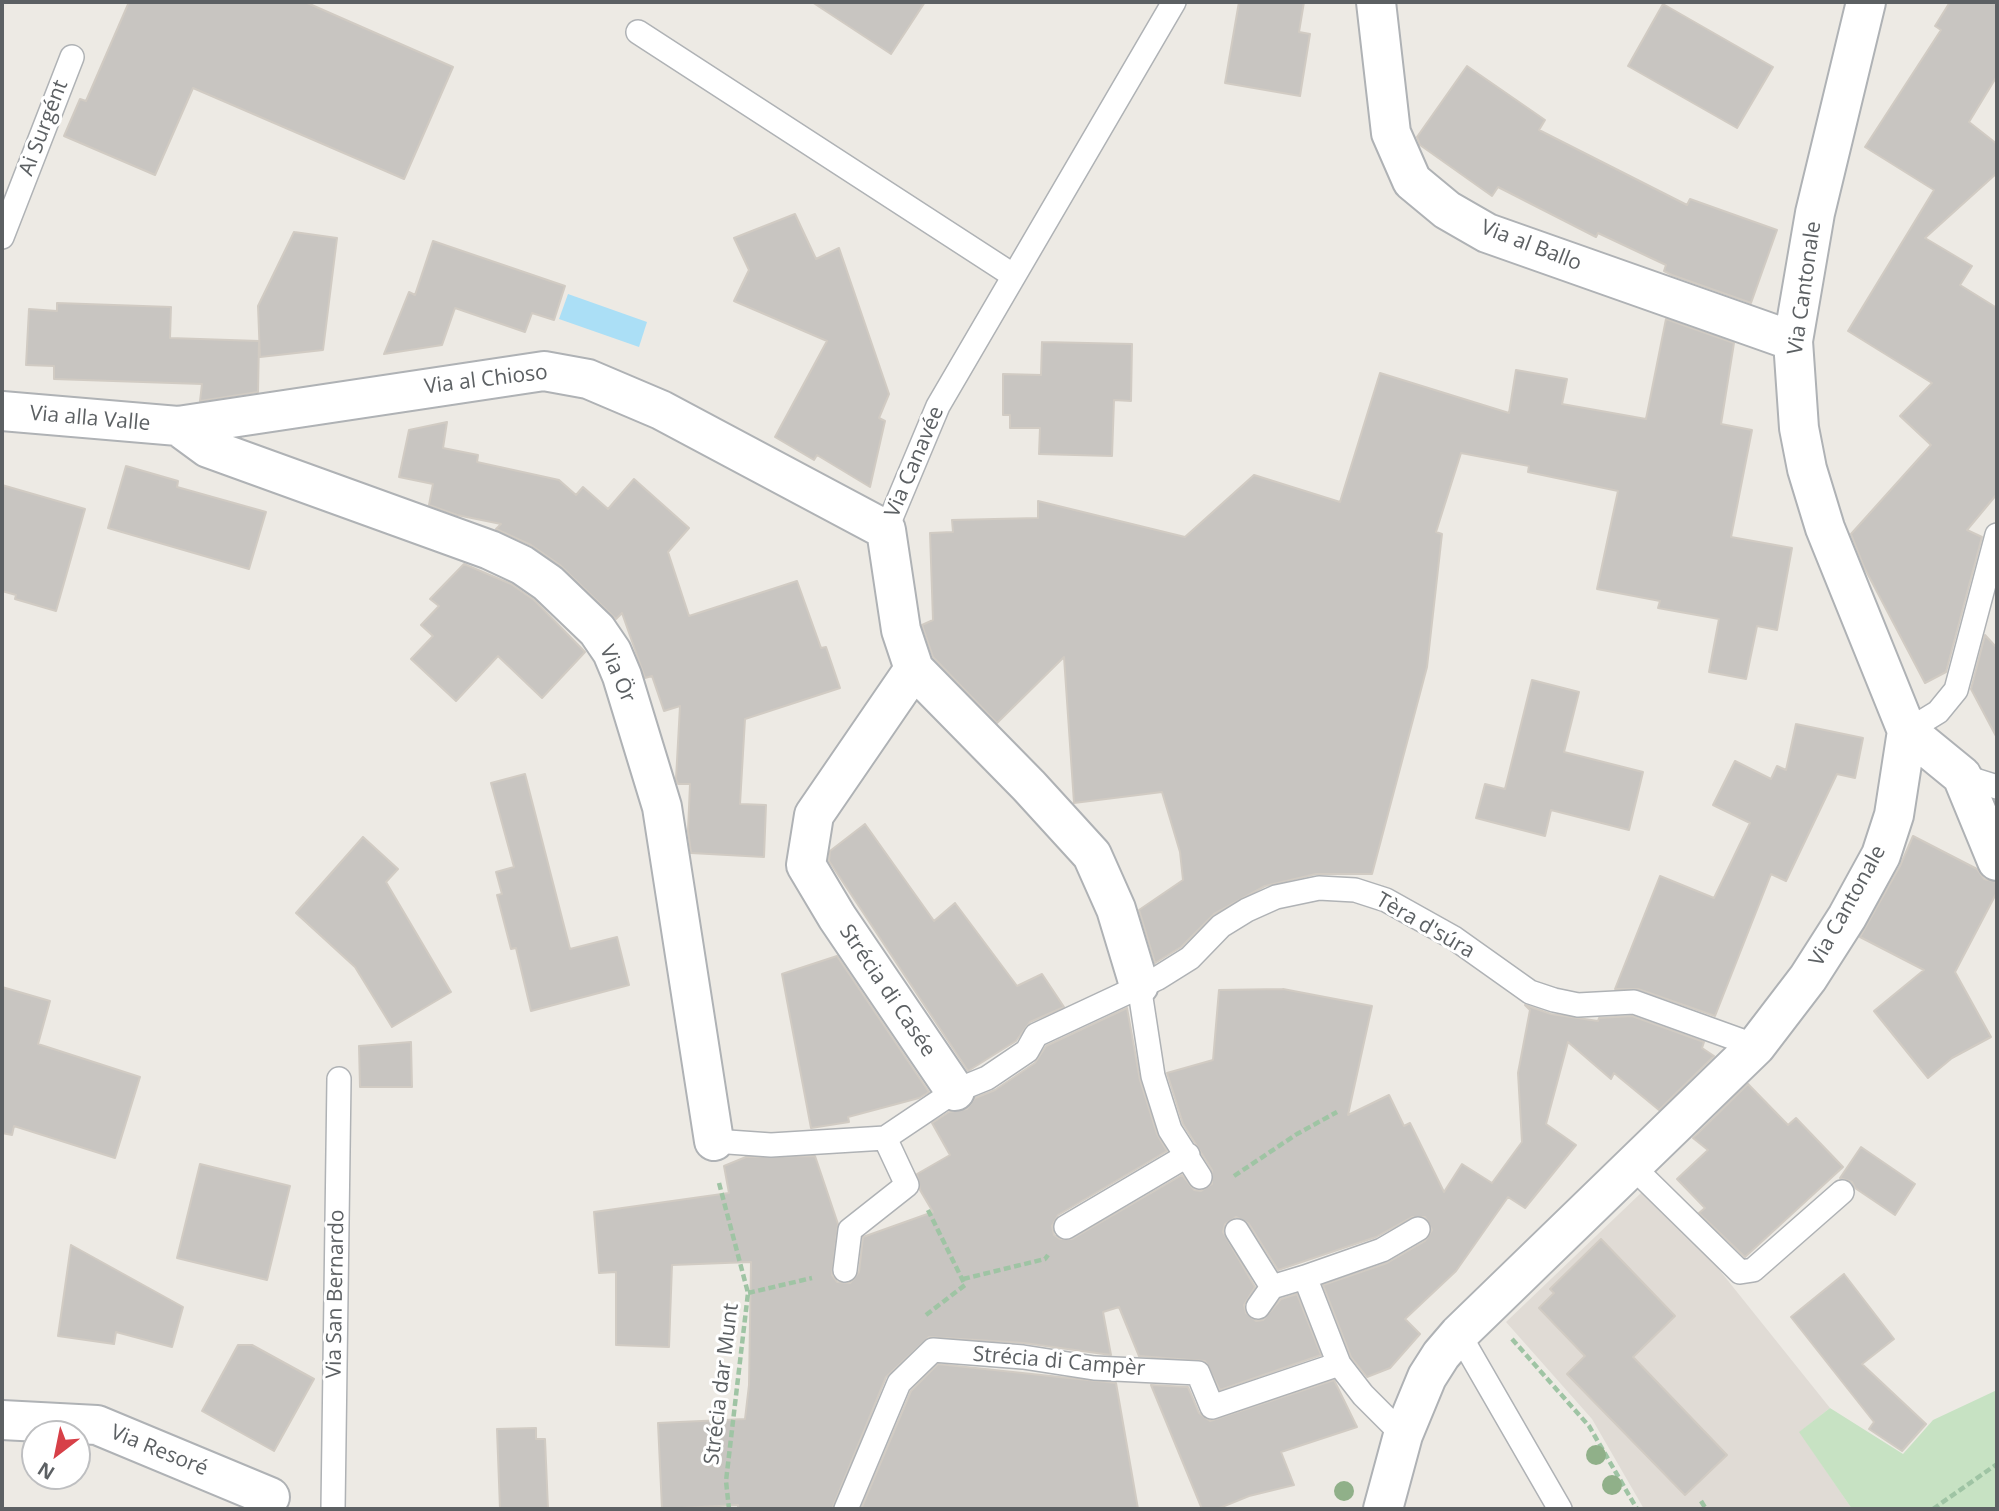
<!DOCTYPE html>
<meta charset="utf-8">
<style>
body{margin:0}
#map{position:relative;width:1999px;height:1511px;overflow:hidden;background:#edeae4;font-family:"Open Sans",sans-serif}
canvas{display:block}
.frame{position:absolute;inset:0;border:4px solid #5c6063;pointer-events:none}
.north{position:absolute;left:21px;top:1420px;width:70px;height:70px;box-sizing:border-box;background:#fff;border:2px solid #bebfc1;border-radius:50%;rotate:212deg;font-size:19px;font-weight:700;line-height:28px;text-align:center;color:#5c6063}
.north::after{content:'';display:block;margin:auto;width:24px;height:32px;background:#d74048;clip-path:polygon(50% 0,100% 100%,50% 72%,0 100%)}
</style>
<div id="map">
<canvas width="1999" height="1511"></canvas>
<div class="frame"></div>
<div class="north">N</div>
</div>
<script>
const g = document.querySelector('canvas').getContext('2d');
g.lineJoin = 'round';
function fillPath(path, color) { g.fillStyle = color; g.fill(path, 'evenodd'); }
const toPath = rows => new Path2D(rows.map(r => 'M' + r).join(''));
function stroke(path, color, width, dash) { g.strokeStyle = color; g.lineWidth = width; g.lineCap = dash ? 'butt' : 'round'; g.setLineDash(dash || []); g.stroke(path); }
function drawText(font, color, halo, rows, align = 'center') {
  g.font = font + ' "Open Sans",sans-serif'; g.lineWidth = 6; g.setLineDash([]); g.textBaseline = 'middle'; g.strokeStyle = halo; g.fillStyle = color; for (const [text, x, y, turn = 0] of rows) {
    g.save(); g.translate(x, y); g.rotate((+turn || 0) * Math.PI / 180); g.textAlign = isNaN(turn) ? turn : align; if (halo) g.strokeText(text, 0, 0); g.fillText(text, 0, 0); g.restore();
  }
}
fillPath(toPath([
 [1642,1192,1717,1267,1830,1408,1800,1432,1852,1509,1644,1509,1592,1419,1506,1322]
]), '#e0dbd5');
fillPath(toPath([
 [1997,1390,1997,1509,1852,1509,1799,1432,1830,1408,1903,1454,1933,1420]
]), '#c7e2c3');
fillPath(toPath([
 [568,294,647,322,639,347,559,319]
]), '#abdff6');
const building = toPath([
 [129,2,305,2,453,67,404,179,193,88,155,175,64,136,80,99,86,101,129,2],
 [812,2,925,2,891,54,812,2],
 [1239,2,1304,2,1299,32,1310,34,1300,96,1225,83,1239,2],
 [1950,2,1997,2,1997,76,1969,122,1997,144,1997,173,1925,238,1972,266,1960,285,1997,308,1997,494,1967,530,1982,537,1946,672,1925,683,1864,567,1851,534,1931,445,1900,416,1932,383,1848,331,1934,190,1865,147,1941,30,1935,26,1950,2],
 [1663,4,1773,67,1737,128,1628,66,1663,4],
 [1467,66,1545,120,1539,130,1687,205,1690,199,1777,230,1751,303,1672,275,1664,271,1666,265,1598,233,1596,237,1498,187,1492,196,1420,145,1417,137,1467,66],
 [795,214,816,259,839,248,889,394,879,418,885,421,870,487,817,455,814,460,775,437,827,341,734,301,749,270,734,238,795,214],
 [294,232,337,238,323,350,260,357,258,306,294,232],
 [433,241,565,286,554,320,532,313,525,332,455,308,442,345,384,354,409,292,415,295,433,241],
 [57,303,171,307,170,338,259,341,258,392,200,401,202,384,54,379,54,366,26,365,29,309,57,311,57,303],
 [1666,319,1734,343,1721,424,1752,430,1731,537,1792,548,1777,630,1757,626,1746,679,1709,672,1719,619,1658,608,1660,601,1597,589,1618,491,1528,472,1529,466,1461,453,1436,532,1442,534,1427,667,1372,874,1316,874,1265,886,1214,914,1181,947,1155,963,1139,910,1183,880,1180,852,1162,792,1074,803,1064,657,997,723,933,657,922,625,933,620,930,533,953,532,952,520,1038,518,1038,501,1185,537,1254,475,1340,502,1380,373,1509,413,1516,370,1567,379,1562,404,1646,419,1666,319],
 [1042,342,1132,344,1131,401,1114,400,1112,456,1039,454,1040,428,1010,428,1010,415,1003,415,1003,374,1041,375,1042,342],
 [447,422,443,448,478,455,477,462,559,480,576,495,583,487,608,509,634,479,689,528,668,552,689,616,797,581,821,648,826,647,840,688,745,719,740,804,766,805,764,857,691,853,688,831,690,784,678,784,676,779,680,706,664,711,652,676,645,678,622,613,616,619,560,565,531,545,496,529,501,524,457,515,429,505,433,484,399,477,409,430,447,422],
 [126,466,178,481,177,487,266,512,249,569,108,528,126,466],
 [2,485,85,509,56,611,15,599,16,595,2,591,2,485],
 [464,564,511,584,534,600,585,652,542,698,498,656,456,701,411,659,433,636,421,625,439,606,430,599,464,564],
 [1985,635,1997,648,1997,738,1971,689,1985,635],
 [1532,680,1579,692,1564,752,1643,772,1629,830,1551,810,1545,836,1476,818,1485,784,1505,789,1532,680],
 [1796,724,1863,738,1855,778,1837,774,1786,881,1771,874,1715,1016,1638,989,1615,989,1660,876,1714,898,1750,823,1713,805,1735,761,1771,779,1777,766,1786,770,1796,724],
 [525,774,570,949,617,937,629,985,531,1011,516,948,511,949,497,895,502,894,496,872,514,867,491,783,525,774],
 [865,824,934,921,955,903,1017,986,1042,974,1064,1007,1030,1022,1016,1041,968,1071,829,861,830,851,865,824],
 [1913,836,1977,869,1984,879,1997,882,1997,892,1955,972,1991,1037,1952,1058,1928,1078,1874,1011,1924,970,1860,937,1900,866,1913,836],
 [363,837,398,869,386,882,451,992,392,1027,355,967,296,913,363,837],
 [837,956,929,1092,919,1098,848,1117,849,1122,811,1128,782,974,837,956],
 [2,987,50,1001,38,1044,140,1077,115,1158,14,1126,12,1135,2,1133,2,987],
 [1283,989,1372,1006,1348,1115,1389,1095,1404,1126,1410,1123,1444,1192,1462,1164,1492,1183,1522,1142,1518,1073,1530,1010,1525,1005,1551,1014,1598,1021,1599,1018,1632,1016,1704,1042,1702,1048,1714,1056,1659,1110,1614,1073,1611,1079,1568,1042,1546,1124,1576,1145,1525,1208,1508,1197,1456,1271,1405,1319,1420,1334,1390,1368,1367,1377,1351,1357,1323,1285,1387,1263,1425,1241,1432,1230,1425,1217,1412,1217,1376,1237,1278,1270,1249,1224,1236,1217,1225,1224,1223,1232,1255,1287,1244,1305,1246,1313,1256,1321,1263,1320,1281,1299,1297,1294,1321,1355,1220,1390,1205,1361,1139,1356,1119,1307,1103,1312,1111,1355,1024,1343,929,1337,886,1377,832,1509,738,1509,738,1505,662,1509,658,1423,745,1419,749,1385,751,1262,672,1265,669,1347,616,1345,616,1272,599,1273,594,1212,729,1193,724,1166,746,1157,815,1156,838,1224,832,1275,837,1282,850,1283,859,1272,863,1237,933,1212,920,1190,917,1174,950,1155,932,1123,949,1112,967,1109,975,1098,995,1090,1035,1063,1046,1046,1127,1008,1140,1080,1157,1134,1167,1151,1058,1215,1052,1226,1054,1235,1060,1239,1072,1239,1182,1175,1194,1190,1201,1191,1212,1184,1212,1170,1183,1124,1167,1073,1213,1060,1219,990,1283,989],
 [411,1042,412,1087,360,1087,359,1046,411,1042],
 [1748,1084,1788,1125,1796,1118,1843,1167,1745,1257,1699,1213,1705,1208,1677,1179,1708,1150,1693,1138,1748,1084],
 [1861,1147,1915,1184,1895,1215,1855,1188,1852,1182,1840,1178,1861,1147],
 [200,1164,290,1186,267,1280,177,1258,200,1164],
 [1601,1239,1675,1316,1633,1357,1727,1455,1685,1495,1567,1374,1585,1356,1539,1308,1554,1293,1550,1289,1601,1239],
 [71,1245,183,1307,172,1347,116,1332,114,1344,58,1336,71,1245],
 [1844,1274,1894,1339,1862,1364,1926,1424,1902,1451,1869,1429,1874,1422,1791,1317,1844,1274],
 [238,1345,252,1345,314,1379,274,1451,202,1411,238,1345],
 [938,1364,1116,1383,1138,1509,861,1509,911,1391,938,1364],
 [1334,1380,1357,1427,1281,1452,1294,1485,1249,1496,1217,1509,1202,1509,1151,1385,1188,1387,1199,1413,1210,1421,1334,1380],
 [536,1428,536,1439,545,1439,548,1509,500,1509,497,1429,536,1428]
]);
fillPath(building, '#c8c5c1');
stroke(building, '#d1cbc3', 2);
const service = toPath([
 [638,32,1014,276],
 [2,237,72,57],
 [886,530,938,406,1174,2],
 [1907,731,1938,712,1956,690,1997,535],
 [1962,776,1997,787],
 [1139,985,1153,1076,1170,1130,1200,1177],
 [714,1141,771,1145,885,1138,955,1091,987,1078,1027,1051,1036,1035,1158,978,1190,958,1221,926,1247,910,1276,897,1319,888,1355,890,1386,900,1454,938,1530,992,1554,1000,1578,1005,1634,1002,1756,1046],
 [1633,1167,1740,1272,1753,1270,1842,1192],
 [1066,1227,1188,1155],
 [1237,1231,1272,1287,1305,1277,1339,1364,1363,1395,1403,1435],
 [845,1270,850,1230,907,1185,885,1138],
 [1305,1277,1382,1250,1418,1229],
 [1258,1307,1272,1287],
 [1459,1334,1560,1509],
 [333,1509,339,1079],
 [846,1509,899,1383,933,1350,1023,1357,1094,1368,1198,1373,1212,1407,1339,1364]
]);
const minor = toPath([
 [1376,2,1391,133,1412,181,1447,210,1487,233,1793,341],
 [2,411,178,426,544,371,588,379,661,410,886,530,901,630,914,669,1029,786,1092,855,1116,909,1139,985],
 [178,426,208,448,490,550,522,565,548,583,597,630,612,652,622,676,662,807,714,1141],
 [914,669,814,815,806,865,837,917,955,1091],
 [1907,731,1962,776,1997,861],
 [2,1420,97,1425,270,1497],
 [1383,1509,1403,1435,1427,1377,1441,1355,1459,1334,1756,1046,1808,978,1847,917,1881,855,1894,815,1907,731,1825,528,1807,469,1799,428,1793,341,1815,213,1866,2]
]);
stroke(service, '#afb2b5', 26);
stroke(minor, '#afb2b5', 42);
stroke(toPath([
 [1234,1176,1297,1134,1337,1112],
 [719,1183,748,1293,726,1481,729,1509],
 [963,1279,1045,1259,1048,1255],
 [748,1293,812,1278],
 [926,1315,965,1285,928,1210],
 [1512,1339,1589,1426,1637,1509],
 [1701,1501,1706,1509],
 [1933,1509,1997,1464]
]), '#9fc4a4', 4.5, [7, 3.5]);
stroke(service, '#fff', 23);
stroke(minor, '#fff', 38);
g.fillStyle = '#90b089';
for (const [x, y] of [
 [1596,1455],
 [1612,1485],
 [1344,1491]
]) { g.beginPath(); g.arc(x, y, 10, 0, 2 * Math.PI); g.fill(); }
drawText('21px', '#5c6063', '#fff', [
 ["Ai Surgént",44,128,-69],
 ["Via al Ballo",1531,246,21],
 ["Via Cantonale",1805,288,-82],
 ["Via al Chioso",486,380,-7],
 ["Via alla Valle",90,419,5],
 ["Via Canavée",915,462,-67],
 ["Via Ör",617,674,67],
 ["Via Cantonale",1848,906,-61],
 ["Tèra d'súra",1425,926,30],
 ["Strécia di Casée",887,991,56],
 ["Via San Bernardo",336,1294,-89],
 ["Strécia di Campèr",1059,1362,5],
 ["Strécia dar Munt",722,1384,-83],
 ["Via Resoré",159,1451,22]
]);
</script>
